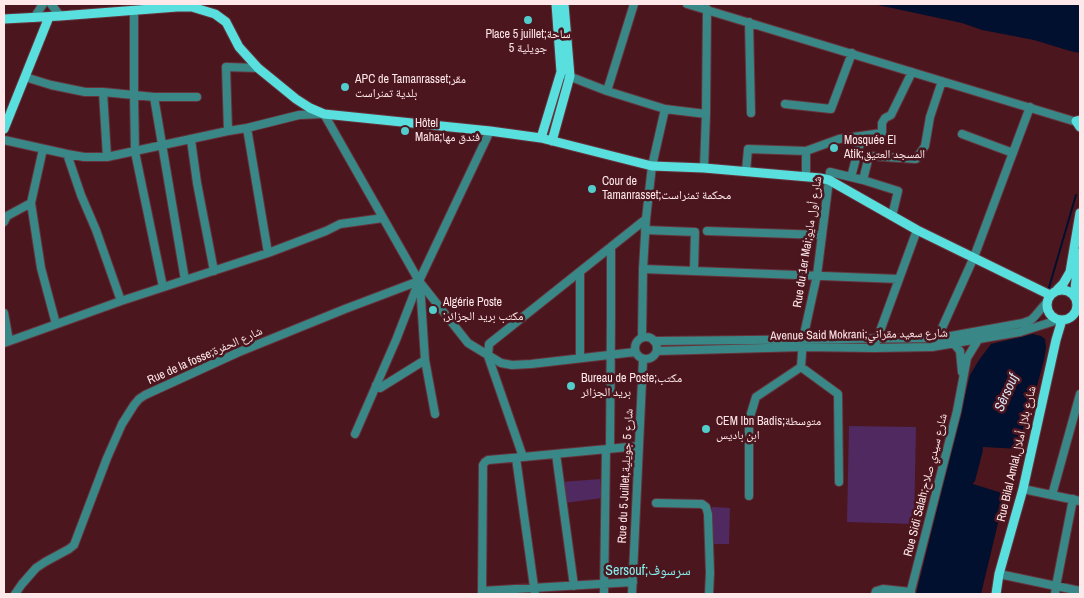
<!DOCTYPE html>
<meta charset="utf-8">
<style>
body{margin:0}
#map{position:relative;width:1084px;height:598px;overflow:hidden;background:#4c161f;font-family:"Archivo Narrow",sans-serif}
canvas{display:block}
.frame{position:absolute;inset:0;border:5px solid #ffe8e9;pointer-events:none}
</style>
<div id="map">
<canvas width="1084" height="598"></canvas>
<div class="frame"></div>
</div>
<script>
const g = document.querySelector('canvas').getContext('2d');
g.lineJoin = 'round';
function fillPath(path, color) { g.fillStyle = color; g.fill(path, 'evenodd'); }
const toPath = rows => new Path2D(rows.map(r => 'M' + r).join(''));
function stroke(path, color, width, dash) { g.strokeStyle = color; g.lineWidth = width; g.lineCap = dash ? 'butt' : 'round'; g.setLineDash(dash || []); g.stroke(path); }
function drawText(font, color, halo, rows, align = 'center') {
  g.font = font + ' "Archivo Narrow","Noto Naskh Arabic",sans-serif'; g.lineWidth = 5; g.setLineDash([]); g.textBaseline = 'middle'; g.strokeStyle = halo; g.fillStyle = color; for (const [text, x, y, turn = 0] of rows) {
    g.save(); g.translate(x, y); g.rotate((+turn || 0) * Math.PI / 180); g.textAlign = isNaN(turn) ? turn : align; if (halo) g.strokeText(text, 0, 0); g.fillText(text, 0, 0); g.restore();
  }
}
fillPath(toPath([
 [849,426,916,427,914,524,847,522],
 [600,479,602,498,565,503,562,482],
 [712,507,730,508,729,544,711,544]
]), '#4f2960');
fillPath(toPath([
 [873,4,1080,4,1080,53,1070,51,1034,40,982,30,962,23],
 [1033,334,1041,336,1045,339,1046,347,1044,360,1020,449,983,447,973,484,1005,494,981,594,916,594,970,375,979,360,991,344]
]), '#00102e');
stroke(toPath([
 [1048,291,1076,195],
 [1037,324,1040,314],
 [974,481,982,450]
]), '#00102e', 2);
const minor = toPath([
 [51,4,60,16],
 [687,4,1080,123],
 [134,10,134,94,135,152,163,287],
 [34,18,43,4],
 [749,22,751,113],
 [566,75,607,91,665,109,652,166,646,219,643,269,642,337],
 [25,77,51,85,85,92,103,92,154,97,197,97],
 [607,91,634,4],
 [103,92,107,157],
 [154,97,185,280],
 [785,104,831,109,852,53],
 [665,109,706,114,704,168],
 [706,114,707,9],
 [247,128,268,253],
 [228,131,226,67,258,68],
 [962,134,1013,153],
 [4,140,67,154,84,157,107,157,228,131,247,128,299,115,324,114,419,281,468,343,501,363,512,365,531,364,635,352],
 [191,140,197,183,214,271],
 [67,154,81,195,96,230,121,301],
 [746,171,748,149,806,151],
 [806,176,806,151,839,139,882,133,882,123,885,118,891,115,912,72],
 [851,177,862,136],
 [863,180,869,156,916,159,925,146,930,117,942,81],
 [31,203,41,268,56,324],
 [4,222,7,216,31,203,43,149],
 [645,230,695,232,694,270],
 [707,231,822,235],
 [643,269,899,279],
 [580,272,580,358],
 [420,283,425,360,435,414],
 [4,313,9,341],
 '635 348a11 11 0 1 1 22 0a11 11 0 1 1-22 0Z',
 [940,338,942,328,974,257,1030,107],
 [654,341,940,338,1023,323,1031,320,1035,316,1046,303],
 [876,342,917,230],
 [4,343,121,301,268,253,326,231,340,224,383,218],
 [954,344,960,351,962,372],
 [657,351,803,347,874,348,932,347,1020,332,1058,320],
 [801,367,803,339,817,275,830,172,863,180,898,191,892,216],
 [801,367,838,394,839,482],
 [376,385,380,388,425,360],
 [355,434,396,340,419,281,490,131],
 [610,449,611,316,611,247],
 [556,454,574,586],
 [523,457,488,356,489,344,646,219],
 [516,458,535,594],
 [1023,489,1080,501],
 [1052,495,1080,394],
 [749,496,749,420,756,397,801,367],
 [656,503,702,504,706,507,708,514,710,573,709,594],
 [999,574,1056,586,1073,499],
 [482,591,633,582],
 [15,594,22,584,36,568,45,562,69,549,74,545,107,458,122,424,134,405,139,399,145,395,239,352,345,309,419,281],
 [482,594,483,465,485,462,488,460,523,457,639,446],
 [604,594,606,449],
 [632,594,643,360],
 [875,594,876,591,883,589,911,592],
 [910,594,957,411,967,358,978,340],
 [1055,594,1056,586,1080,591]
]);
const major = toPath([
 [4,19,60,16,177,7,192,7,215,14,226,22,239,47,258,68,296,99,310,108,324,114,490,131,541,138,652,166,704,168,820,178,829,180,917,230,1050,295],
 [1080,120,1076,121,1080,127],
 [4,129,49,17],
 [541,138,561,72,556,4],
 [552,141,570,76,564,4],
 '1047 305a15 15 0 1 1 30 0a15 15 0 1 1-30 0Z',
 [1057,290,1063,284,1070,272,1080,213],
 [1076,299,1075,289,1076,280,1080,253],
 [996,594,999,574,1023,489,1056,340,1062,320]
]);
stroke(minor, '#65333b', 10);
stroke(major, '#65333b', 11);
stroke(minor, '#398887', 8);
stroke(major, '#59dfde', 9);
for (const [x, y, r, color] of [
 [528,20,5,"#52cdcc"],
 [345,87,5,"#52cdcc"],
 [405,131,5,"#52cdcc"],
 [834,148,5,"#52cdcc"],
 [592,189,5,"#52cdcc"],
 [433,310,5,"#52cdcc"],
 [571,386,5,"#52cdcc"],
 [706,429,5,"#52cdcc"]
]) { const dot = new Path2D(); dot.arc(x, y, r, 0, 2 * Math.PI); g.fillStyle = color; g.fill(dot); stroke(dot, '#4c161f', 2); }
drawText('12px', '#ffe8e9', '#4c161f', [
 ["Place 5 juillet;ساحة",528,35,"center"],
 ["5 جويلية",528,49,"center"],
 ["APC de Tamanrasset;مقر",355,80],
 ["بلدية تمنراست",355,94],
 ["Hôtel",415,124],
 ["Maha;فندق مها",415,138],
 ["Mosquée El",844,141],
 ["Atik;المسجد العتيق",844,155],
 ["Cour de",602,182],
 ["Tamanrasset;محكمة تمنراست",602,196],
 ["Algérie Poste",443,303],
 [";مكتب بريد الجزائر",443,317],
 ["Bureau de Poste;مكتب",581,379],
 ["بريد الجزائر",581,393],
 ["CEM Ibn Badis;متوسطة",716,422],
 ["ابن باديس",716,436]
], 'left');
drawText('12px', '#ffe8e9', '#4c161f', [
 ["Rue du 1er Mai;شارع أول مايو",808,242,-81],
 ["Avenue Said Mokrani;شارع سعيد مقراني",859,335,-1],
 ["Rue de la fosse;شارع الحفرة",205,356,-24],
 ["Rue Bilal Amlal,شارع بلال أملال",1017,454,-77],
 ["Rue du 5 Juillet,شارع 5 جويلية",626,476,-87],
 ["Rue Sidi Salah;شارع سيدي صلاح",926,485,-76]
]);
drawText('italic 14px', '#d5e3f5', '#4c161f', [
 ["Sêrsouf",1007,393,-66]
]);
drawText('14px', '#85f1ef', '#4c161f', [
 ["Sersouf;سرسوف",648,571]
]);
</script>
